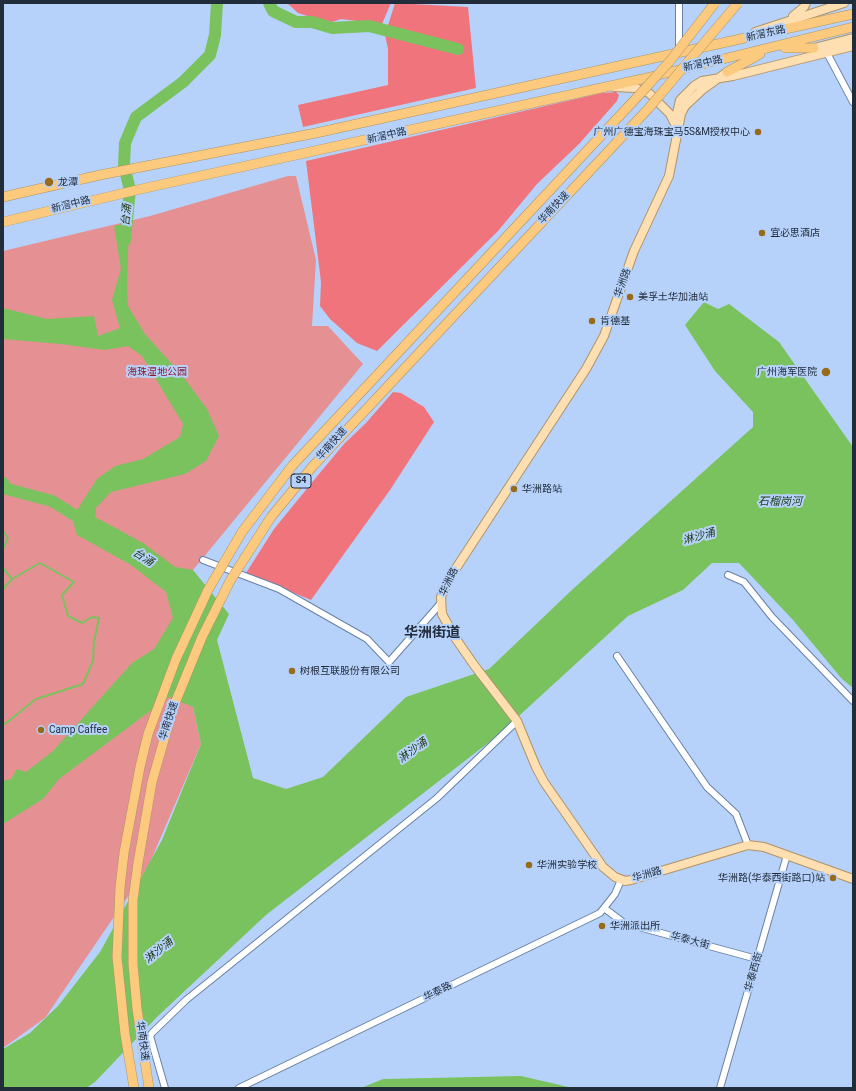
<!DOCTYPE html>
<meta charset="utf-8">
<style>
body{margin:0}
#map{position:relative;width:856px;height:1091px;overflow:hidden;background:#b7d2fa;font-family:Roboto,sans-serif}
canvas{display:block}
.frame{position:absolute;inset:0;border:4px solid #222d3c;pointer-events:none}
</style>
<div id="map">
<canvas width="856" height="1091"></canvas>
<div class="frame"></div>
</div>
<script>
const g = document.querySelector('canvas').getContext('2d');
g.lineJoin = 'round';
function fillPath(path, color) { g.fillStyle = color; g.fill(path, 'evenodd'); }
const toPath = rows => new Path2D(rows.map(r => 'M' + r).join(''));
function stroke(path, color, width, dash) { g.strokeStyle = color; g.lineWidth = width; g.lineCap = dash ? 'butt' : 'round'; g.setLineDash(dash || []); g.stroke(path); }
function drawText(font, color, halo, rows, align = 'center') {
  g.font = font + ' Roboto,"Noto Sans SC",sans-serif'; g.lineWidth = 4; g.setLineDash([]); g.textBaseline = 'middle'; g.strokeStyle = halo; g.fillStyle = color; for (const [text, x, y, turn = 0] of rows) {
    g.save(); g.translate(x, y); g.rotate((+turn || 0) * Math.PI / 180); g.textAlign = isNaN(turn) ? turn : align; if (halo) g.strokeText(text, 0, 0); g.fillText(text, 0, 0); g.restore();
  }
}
fillPath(toPath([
 [288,176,296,176,316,260,312,326,328,326,363,364,193,570,193,707,201,744,148,867,45,1018,3,1048,3,251,150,216]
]), '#e59194');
fillPath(toPath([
 [287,3,391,3,382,24,341,19,329,23,298,13],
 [395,3,468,7,476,88,303,127,298,105,388,85,388,49,385,35],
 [616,92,619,95,617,101,579,144,537,184,498,231,377,351,357,343,330,319,320,306,321,282,306,161,602,93],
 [393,392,401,393,424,407,434,422,390,490,311,600,246,573,274,529,314,480,344,444,366,423]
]), '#f0747c');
fillPath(toPath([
 [129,223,127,286,128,306,145,334,182,375,207,409,219,436,206,461,185,474,111,492,96,508,95,517,143,543,175,567,193,570,229,614,217,640,253,778,286,789,323,777,406,697,489,669,574,588,753,427,753,412,715,371,685,325,704,302,718,309,729,304,779,342,853,447,853,688,842,679,793,620,739,563,712,563,683,590,628,616,497,736,266,915,158,1016,95,1082,86,1088,3,1088,3,1049,30,1033,58,1006,100,952,162,840,201,744,193,707,169,697,59,779,43,799,3,824,3,781,11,779,17,769,26,772,53,751,132,663,154,649,173,618,166,592,131,565,77,535,72,518,97,479,115,466,143,459,180,437,183,424,142,356,128,346,105,350,60,344,3,339,3,308,47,319,94,316,98,336,120,328,112,300,121,269,114,226],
 [521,1076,573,1088,361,1088,383,1079]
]), '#7ac25e');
stroke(toPath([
 [3,531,8,538,3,549],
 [3,568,12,579],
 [3,589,12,579,40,563,74,582,62,595,68,616,82,623,92,617,99,618,94,642,93,661,83,684,36,699,5,724,3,723]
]), '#7ac25e', 2);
stroke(toPath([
 [269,3,273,11,296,22,312,22,332,28,369,26,458,49],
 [125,240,130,190,124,166,125,143,136,117,183,82,210,55,215,35,217,3],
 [3,483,7,489,52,501,87,523]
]), '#7ac25e', 12);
const minor = toPath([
 [679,3,679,51],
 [827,53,853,102],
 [203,560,279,589,367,639,389,662,441,603],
 [728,575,744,582,772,617,853,701],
 [617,656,707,787,736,814,748,845],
 [604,908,624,923,757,959],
 [165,1088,150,1036,152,1033,186,1000,437,798,517,721],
 [239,1088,600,913,615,894,621,880],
 [720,1088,787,855]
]);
const major = toPath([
 [793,16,804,7,806,3],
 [755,32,844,3],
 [814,48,853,38],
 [727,72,702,90,685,106,681,114,669,176,634,251,604,336,586,369,449,579,441,597,442,614,456,639,474,665,517,721,536,767,544,782,603,867,615,877,625,881,631,880,748,845,764,847,853,879],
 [614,87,635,88,649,93,670,114,675,124],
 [676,118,680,100,694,86,702,81,733,76,853,46]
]);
const highway = toPath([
 [785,48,814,48],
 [727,72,760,54],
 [136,168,316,133,853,14],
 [3,197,100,175],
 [3,222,141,189,642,79,853,27]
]);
stroke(minor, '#6881a4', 8);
stroke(major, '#af9367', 10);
stroke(highway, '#af9367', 10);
stroke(minor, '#fff', 6);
stroke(major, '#fddfb2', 8);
stroke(highway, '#fbca7e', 9);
const highwayBridge = toPath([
 [100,175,136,168],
 [134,1088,125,1034,117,957,120,887,124,853,140,767,148,734,176,659,208,590,242,532,292,466,641,93,670,61,715,3],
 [149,1088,137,1009,133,964,133,900,138,863,152,782,173,708,202,637,230,581,271,517,313,466,648,109,738,3]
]);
stroke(highwayBridge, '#af9367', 10, []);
stroke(highwayBridge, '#fbca7e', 9);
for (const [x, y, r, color] of [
 [758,132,4,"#976b19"],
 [49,182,5,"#976b19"],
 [762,233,4,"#976b19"],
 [630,297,4,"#976b19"],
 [592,321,4,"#976b19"],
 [826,372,5,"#976b19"],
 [514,489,4,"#976b19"],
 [292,671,4,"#976b19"],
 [41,730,4,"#976b19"],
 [529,865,4,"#976b19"],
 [833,878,4,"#976b19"],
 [602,926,4,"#976b19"]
]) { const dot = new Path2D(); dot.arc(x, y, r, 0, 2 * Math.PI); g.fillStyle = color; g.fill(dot); stroke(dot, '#b7d2fa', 1.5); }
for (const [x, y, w] of [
 [301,481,20]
]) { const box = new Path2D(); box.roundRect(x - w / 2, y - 7, w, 14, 3); g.fillStyle = '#b7d2fa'; g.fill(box); stroke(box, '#222d3c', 1); }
drawText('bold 9px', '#222d3c', null, [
 ["S4",301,481]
]);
drawText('10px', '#222d3c', '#b7d2fa', [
 ["新滘东路",766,34,-13],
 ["新滘中路",703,64,-13],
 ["新滘中路",387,136,-13],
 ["新滘中路",71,205,-14],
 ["华南快速",554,208,-47],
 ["华洲路",623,283,-70],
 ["华南快速",332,444,-48],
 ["华洲路",449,582,-64],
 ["华南快速",169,721,-72],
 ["华洲路",647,875,-16],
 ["华泰大街",690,941,15],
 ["华泰西街",754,972,-74],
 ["华泰路",438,992,-26],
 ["华南快速",142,1041,82]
]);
drawText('10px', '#222d3c', '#b7d2fa', [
 ["广州广德宝海珠宝马5S&M授权中心",750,132,"right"],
 ["龙潭",58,182],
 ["宜必思酒店",770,233],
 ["美孚土华加油站",638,297],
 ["肯德基",600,321],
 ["广州海军医院",817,372,"right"],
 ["华洲路站",522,489],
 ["树根互联股份有限公司",300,671],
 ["Camp Caffee",49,730],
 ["华洲实验学校",537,865],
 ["华洲路(华泰西街路口)站",825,878,"right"],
 ["华洲派出所",610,926]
], 'left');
drawText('10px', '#8b1b2e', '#b7d2fa', [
 ["海珠湿地公园",157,372]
]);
drawText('italic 11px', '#1c3811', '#b7d2fa', [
 ["台涌",127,215,-85],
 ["石榴岗河",780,502],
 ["淋沙涌",699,537,-15],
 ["台涌",143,558,33],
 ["淋沙涌",413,751,-36],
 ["淋沙涌",159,951,-39]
]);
drawText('bold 14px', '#222d3c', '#b7d2fa', [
 ["华洲街道",432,633]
]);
</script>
